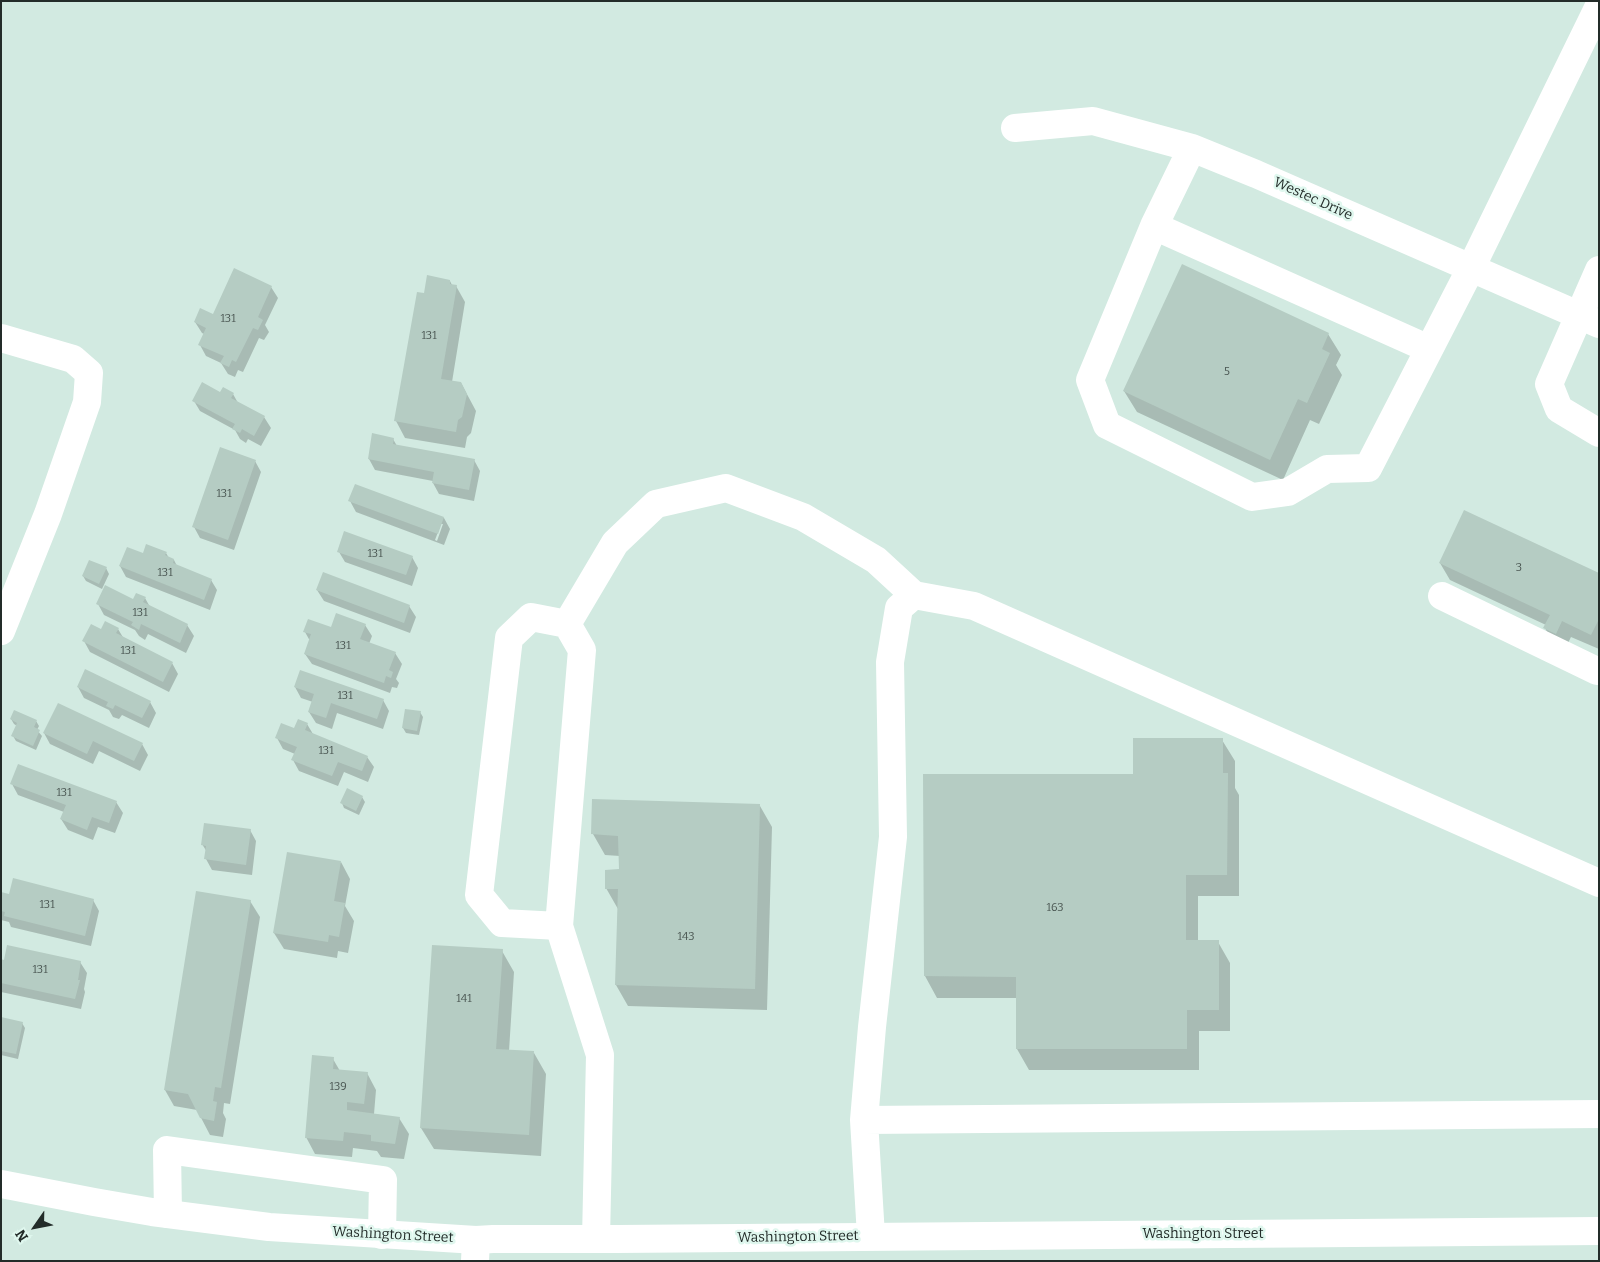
<!DOCTYPE html>
<style>
body{margin:0}
#map{position:relative;width:1600px;height:1262px;overflow:hidden;background:#d2eae1;font-family:Bitter,serif}
canvas{display:block}
.frame{position:absolute;inset:0;border:2px solid #232c29;pointer-events:none}
.north{position:absolute;left:10px;top:1202px;width:50px;height:50px;-webkit-text-stroke:4px #dff7ee;paint-order:stroke;rotate:237deg;font-size:14px;font-weight:700;line-height:20px;text-align:center;color:#232c29}
.north::after{content:'';display:block;margin:auto;width:18px;height:22px;background:#232c29;clip-path:polygon(50% 0,100% 100%,50% 72%,0 100%)}
</style>
<div id="map">
<canvas width="1600" height="1262"></canvas>
<div class="frame"></div>
<div class="north">N</div>
</div>
<script>
const g = document.querySelector('canvas').getContext('2d');
g.lineJoin = 'round';
function fillPath(path, color) { g.fillStyle = color; g.fill(path, 'evenodd'); }
const toPath = rows => new Path2D(rows.map(r => 'M' + r).join(''));
function stroke(path, color, width, dash) { g.strokeStyle = color; g.lineWidth = width; g.lineCap = dash ? 'butt' : 'round'; g.setLineDash(dash || []); g.stroke(path); }
function drawText(font, color, halo, rows, align = 'center') {
  g.font = font + ' Bitter,serif'; g.lineWidth = 5; g.setLineDash([]); g.textBaseline = 'middle'; g.strokeStyle = halo; g.fillStyle = color; for (const [text, x, y, turn = 0] of rows) {
    g.save(); g.translate(x, y); g.rotate((+turn || 0) * Math.PI / 180); g.textAlign = isNaN(turn) ? turn : align; if (halo) g.strokeText(text, 0, 0); g.fillText(text, 0, 0); g.restore();
  }
}
fillPath(toPath([
 [235,270,271,287,278,298,265,325,269,332,264,340,259,338,243,372,238,370,235,377,228,374,221,363,206,356,200,345,204,334,202,333,195,322,213,316],
 [450,281,452,285,456,286,465,302,452,382,461,383,476,411,471,433,467,437,465,448,405,438,396,421,425,295],
 [1328,334,1341,355,1336,365,1342,375,1319,424,1310,420,1283,480,1137,412,1124,391],
 [220,394,233,394,238,403,264,417,271,428,261,446,248,439,246,443,240,439,235,430,200,411,194,401],
 [373,435,393,439,397,446,474,460,480,471,474,501,439,494,433,483,433,481,375,470,369,459],
 [255,461,261,472,234,550,200,538,194,527],
 [350,501,444,518,450,529,444,545,356,512],
 [441,524,443,524,437,541,435,540],
 [339,552,412,557,418,568,412,586,345,562],
 [166,553,169,558,174,560,177,566,211,580,217,590,210,610,126,577,120,566,143,555],
 [1440,563,1599,575,1599,649,1571,637,1565,649,1554,645,1545,628,1546,625,1450,580],
 [106,568,109,574,102,589,86,581,83,576],
 [317,590,409,606,416,617,410,633,324,601],
 [145,598,150,607,187,625,194,636,186,653,148,634,145,640,139,636,135,630,104,615,98,604],
 [365,625,372,636,369,644,395,653,402,664,396,679,399,683,397,688,392,687,390,693,312,664,305,654,310,641,305,632],
 [118,629,124,639,172,663,178,674,169,692,90,652,84,641,101,631],
 [78,687,150,702,156,713,149,728,122,715,119,719,113,717,109,710,84,698],
 [295,687,383,700,389,711,383,729,337,713,332,729,316,723,309,712,313,702,301,698],
 [420,712,423,717,419,735,406,733,403,728],
 [11,719,36,721,39,726,37,730,42,736,36,750,16,741,13,736,17,726,14,724],
 [307,724,313,734,367,757,374,767,368,782,344,772,338,786,299,771,293,760,295,754,283,749,277,738],
 [44,733,142,744,148,755,140,771,99,751,93,764,50,744],
 [1222,740,1235,761,1235,788,1239,795,1239,896,1198,896,1198,942,1218,942,1230,963,1230,1031,1199,1031,1199,1070,1029,1070,1017,1049,1017,998,937,998,925,976,925,775,1135,776],
 [12,784,116,802,123,813,115,833,98,827,93,840,68,830,61,819,64,812,18,795],
 [362,797,365,802,359,815,344,808,342,803],
 [760,806,772,827,767,1010,628,1006,616,985,618,909,606,888,620,871,620,856,605,855,593,834],
 [250,830,256,841,252,875,212,870,206,859,207,852,202,844],
 [341,862,350,879,345,906,354,921,348,953,338,951,337,958,284,949,274,933],
 [1,893,10,895,93,900,99,911,91,946,11,927,9,922,1,920],
 [250,901,260,917,230,1104,224,1103,223,1113,226,1119,223,1137,210,1135,197,1110,174,1106,165,1090],
 [502,951,514,972,509,1051,534,1053,546,1074,541,1156,434,1149,421,1128],
 [1,961,80,962,87,973,84,989,85,992,81,1009,1,992],
 [1,1019,22,1023,25,1028,18,1059,1,1055],
 [333,1059,340,1071,367,1073,376,1090,374,1114,399,1118,409,1134,404,1159,381,1157,377,1151,353,1148,352,1157,315,1154,306,1137]
]), '#0003');
fillPath(toPath([
 [1182,264,1329,333,1322,349,1330,353,1307,403,1298,399,1270,460,1123,391],
 [234,268,272,286,258,317,263,320,258,330,253,328,236,362,232,360,229,367,220,363,224,356,198,345,206,328,194,322,200,308,213,314],
 [427,275,450,280,450,284,457,285,441,379,461,382,467,394,462,417,458,420,456,432,394,421,417,292,424,293],
 [202,382,220,392,223,387,234,393,231,398,265,416,254,436,242,429,240,433,232,429,235,424,192,401],
 [372,433,394,438,393,444,475,459,469,490,432,483,434,472,368,459],
 [220,447,256,460,228,540,192,527],
 [355,484,444,517,438,534,348,501],
 [1464,510,1599,573,1599,619,1591,635,1562,621,1556,634,1543,628,1550,615,1439,563],
 [344,531,413,556,406,575,337,552],
 [146,544,167,552,165,555,174,559,173,563,212,579,204,600,119,566,127,547,143,553],
 [89,560,107,567,99,584,82,576],
 [323,572,410,605,404,623,316,590],
 [105,585,133,599,136,593,146,597,143,602,188,624,180,643,141,624,139,630,131,625,133,622,96,604],
 [336,613,366,624,360,639,396,652,389,670,393,672,391,678,386,676,384,683,304,654,311,634,303,632,308,619,331,627],
 [105,621,119,628,116,633,173,662,163,682,82,641,91,624,101,629],
 [85,669,151,701,142,718,115,705,113,709,106,706,108,702,77,687],
 [300,670,384,699,377,719,331,703,326,718,308,712,314,694,294,687],
 [58,703,143,743,134,761,93,741,87,754,43,733],
 [405,709,421,711,417,731,402,728],
 [14,710,37,720,34,727,40,730,33,746,11,736,17,723,10,719],
 [298,719,308,723,305,730,368,756,362,771,338,762,332,776,291,760,297,747,275,738,281,723,294,728],
 [1133,738,1223,738,1223,773,1228,773,1227,875,1186,875,1186,940,1219,940,1219,1010,1187,1010,1187,1049,1016,1049,1016,977,924,976,923,774,1133,774],
 [18,764,117,801,109,823,92,817,87,830,60,819,66,805,10,784],
 [347,788,363,796,356,811,340,803],
 [592,799,760,804,755,989,615,985,618,889,605,889,605,870,619,869,618,836,591,834],
 [204,823,251,829,246,865,204,859,206,846,201,845],
 [287,852,341,861,334,901,345,903,339,937,329,935,328,942,273,933],
 [13,878,94,899,85,936,4,916,5,912,1,911,1,892,9,894],
 [196,891,251,900,221,1088,215,1087,213,1101,217,1102,214,1121,200,1118,188,1094,164,1090],
 [7,945,81,961,78,980,80,980,75,999,1,983,1,959,4,960],
 [432,945,503,949,496,1049,534,1051,529,1135,420,1128],
 [1,1017,23,1022,16,1054,1,1051],
 [312,1055,334,1057,333,1069,368,1072,364,1104,347,1102,347,1110,400,1117,395,1144,371,1141,371,1135,344,1132,343,1141,305,1138]
]), '#b5ccc3');
stroke(toPath([
 [1015,128,1093,121,1192,148,1256,174,1599,324],
 [1192,148,1154,226,1090,380,1107,425,1252,497,1288,492,1327,469,1368,468,1471,268,1599,6],
 [1154,226,1429,349],
 [1599,270,1549,384,1559,409,1599,433],
 [1,338,73,359,89,373,87,402,48,514,1,631],
 [1442,596,1597,671,1599,670],
 [567,624,615,543,656,504,726,488,803,517,876,560,914,595],
 [559,926,582,650,567,624,531,617,509,638,479,895,502,923,559,926,600,1055,596,1239],
 [864,1120,1599,1114],
 [168,1214,167,1150,383,1180,382,1235],
 [871,1236,864,1120,872,1027,893,837,890,662,899,608,914,595,974,606,1599,883],
 [475,1261,476,1240]
]), '#fff', 28);
stroke(toPath([
 [1,1184,94,1202,152,1212,269,1227,476,1240,493,1239,617,1239,1599,1231]
]), '#fff', 28);
drawText('11px', '#485450', null, [
 ["131",228,319],
 ["131",429,336],
 ["5",1227,372],
 ["131",224,494],
 ["131",375,554],
 ["3",1519,568],
 ["131",165,573],
 ["131",140,613],
 ["131",343,646],
 ["131",128,651],
 ["131",345,696],
 ["131",326,751],
 ["131",64,793],
 ["131",47,905],
 ["163",1055,908],
 ["143",686,937],
 ["131",40,970],
 ["141",464,999],
 ["139",338,1087]
]);
drawText('14px', '#232c29', '#dff7ee', [
 ["Westec Drive",1313,199,24],
 ["Washington Street",1203,1234],
 ["Washington Street",393,1235,3],
 ["Washington Street",798,1237,-1]
]);
</script>
